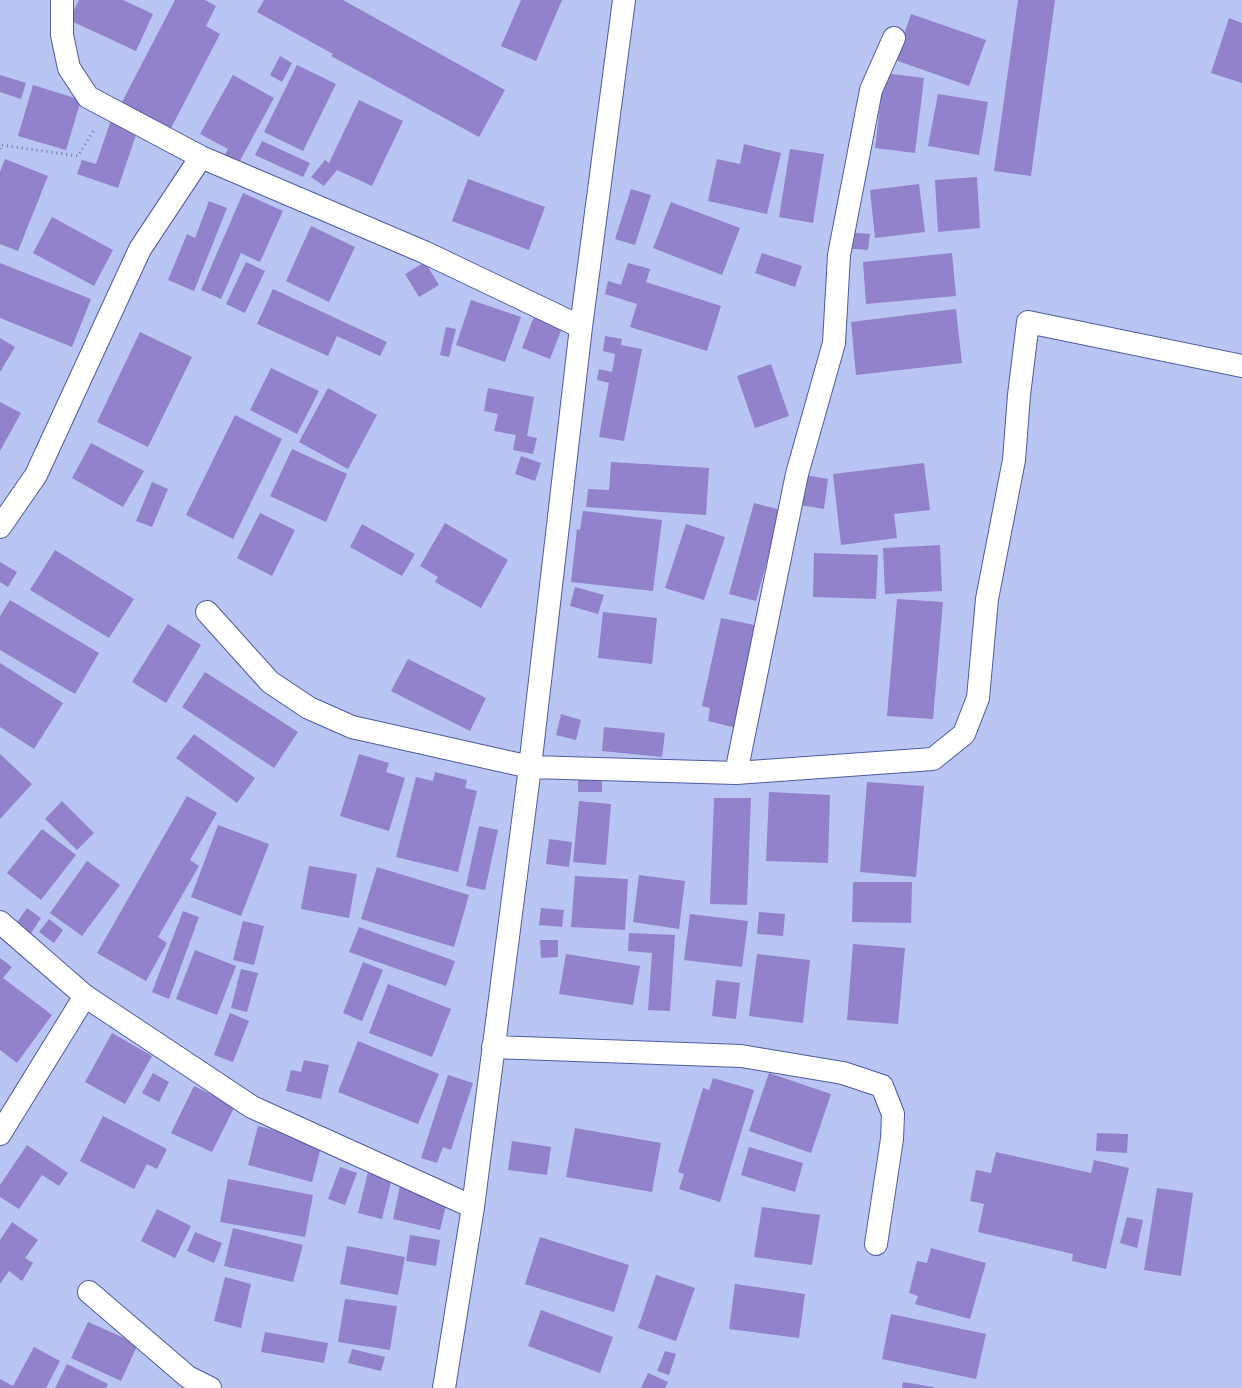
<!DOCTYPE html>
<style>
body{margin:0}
canvas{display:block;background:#b9c5f3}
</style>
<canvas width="1242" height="1388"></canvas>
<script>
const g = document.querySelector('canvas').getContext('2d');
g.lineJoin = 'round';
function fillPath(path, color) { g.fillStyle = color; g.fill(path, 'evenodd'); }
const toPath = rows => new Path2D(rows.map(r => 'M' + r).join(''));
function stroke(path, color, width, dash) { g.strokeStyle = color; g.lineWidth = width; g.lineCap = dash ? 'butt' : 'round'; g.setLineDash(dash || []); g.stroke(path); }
fillPath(toPath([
 [79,0,123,0,153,14,136,51,69,20],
 [175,0,205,0,216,6,206,26,220,34,170,130,121,104],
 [264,0,343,0,505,90,479,137,331,56,333,54,257,12],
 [521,0,562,0,536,61,501,46],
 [1018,0,1055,0,1031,176,994,171],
 [911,14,986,40,969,86,895,60],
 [1229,18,1242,23,1242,83,1211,73],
 [280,56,292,63,282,82,270,75],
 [297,65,336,84,303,151,264,132],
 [884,73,924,78,915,153,875,148],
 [0,75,26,83,21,99,0,92],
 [233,75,274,98,236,168,222,160,228,149,200,134],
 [33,85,81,100,66,150,18,136],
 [938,94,988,102,979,155,928,146],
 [359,100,403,121,372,186,337,170,324,186,311,177,325,160,329,163],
 [111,120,138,129,118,188,77,174,82,160,96,164],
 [262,141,310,163,303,177,255,155],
 [744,144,781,153,767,214,708,201,717,159,740,164],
 [790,149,824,154,813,223,779,217],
 [5,159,48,176,18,251,0,244,0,172],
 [977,177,980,228,938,232,935,180],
 [468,179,545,207,529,250,452,221],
 [919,184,925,232,875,238,870,190],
 [631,189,651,195,635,245,615,239],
 [243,193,283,211,260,262,241,253,221,299,201,290],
 [209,201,227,208,194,291,168,280,187,234,195,238],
 [671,202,740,228,722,275,653,248],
 [52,217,113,250,94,286,33,253],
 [311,226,355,247,329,302,286,281],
 [845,232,870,234,868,250,843,248],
 [762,253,802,266,795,287,755,273],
 [952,253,956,296,866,304,863,262],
 [246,262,265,271,245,313,226,304],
 [425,262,439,285,419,297,405,274],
 [0,263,91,299,72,347,0,318],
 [628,263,650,269,646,282,721,306,707,351,630,327,637,304,605,294,608,281,621,285],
 [273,289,387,342,380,356,337,336,328,356,257,324],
 [471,300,521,317,505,362,456,345],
 [956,309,962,363,856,375,851,322],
 [536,311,564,323,550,359,522,348],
 [446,327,456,329,449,357,440,355],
 [140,332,192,357,148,447,97,422],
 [605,336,622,339,621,345,642,349,624,441,599,437,609,383,597,380,599,369,612,372,615,354,603,351],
 [0,338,15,347,0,372],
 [771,364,789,416,755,428,737,376],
 [271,368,319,391,297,434,250,410],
 [328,388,377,415,348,469,299,442],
 [488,388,534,397,527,436,537,438,533,454,513,450,516,435,494,431,498,414,484,411],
 [0,402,21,413,0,451],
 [235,415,282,439,233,539,186,515],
 [91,443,144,471,123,507,72,478],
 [292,449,347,474,326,522,270,496],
 [521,456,541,463,535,481,515,474],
 [611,462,709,468,706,515,586,507,588,489,609,490],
 [924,463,930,510,894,514,897,538,841,545,833,474],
 [805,475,828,479,824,509,800,505],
 [152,482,168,489,152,527,136,521],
 [754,503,781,510,756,601,729,594],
 [583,511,662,520,653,591,571,582,577,529,580,530],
 [260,513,295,530,272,576,237,558],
 [445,523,508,560,481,608,435,582,438,577,420,566],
 [362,524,415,554,402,576,350,547],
 [686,524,725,537,704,600,665,588],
 [940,545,942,591,885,594,883,548],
 [55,550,134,599,109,638,30,590],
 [814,553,878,555,876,599,813,597],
 [0,562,17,572,8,587,0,582],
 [575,587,604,595,598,614,570,606],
 [897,599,943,602,933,719,887,716],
 [10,600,99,653,75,694,0,650,0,616],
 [603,612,657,618,652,664,598,658],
 [721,618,759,626,737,728,708,721,710,708,702,706],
 [168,624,201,645,166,703,132,682],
 [408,659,486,698,470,731,391,691],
 [0,663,63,703,34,749,0,727],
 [205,672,298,732,274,768,182,707],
 [561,714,581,720,576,740,556,735],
 [604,727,665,733,662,757,602,751],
 [194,734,255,778,237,803,176,758],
 [0,754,32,784,0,819],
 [359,754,389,763,386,772,405,778,389,831,340,816],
 [435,772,467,780,465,788,477,791,458,872,396,857,416,777,433,781],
 [602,779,602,792,578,792,578,780],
 [867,782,924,786,916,877,860,872],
 [769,792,830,795,828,863,766,861],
 [187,796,217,813,190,860,199,866,158,937,167,943,146,981,97,953],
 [714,798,751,798,747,905,710,904],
 [62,801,94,833,77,850,45,819],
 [579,801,611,804,606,865,573,862],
 [218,825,269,844,241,916,191,897],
 [479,826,498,830,485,890,466,886],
 [42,829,76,855,41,900,7,873],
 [549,839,572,842,569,867,546,864],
 [87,861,120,885,82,936,50,913],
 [309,866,357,874,349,918,301,909],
 [377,867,469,895,454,947,361,919],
 [639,875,685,881,679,929,633,922],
 [575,876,628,879,625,930,571,927],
 [853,882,912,882,911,923,852,922],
 [27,908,41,918,28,938,13,928],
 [541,908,564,910,562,927,539,925],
 [183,911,199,917,169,999,152,992],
 [759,912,785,914,783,936,757,934],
 [690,914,748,921,742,967,684,960],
 [49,919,63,930,54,943,39,932],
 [243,921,264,926,254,965,233,960],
 [359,927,455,961,446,986,349,952],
 [629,933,675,935,670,1011,648,1010,652,953,628,951],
 [540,940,558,940,558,957,541,958],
 [853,944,905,948,898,1024,847,1020],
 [195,950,236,966,217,1015,176,999],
 [566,954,640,966,633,1005,559,994],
 [757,954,810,960,803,1023,749,1016],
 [0,958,12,967,3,978,52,1015,17,1063,0,1050],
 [363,962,383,970,362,1021,343,1013],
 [241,969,258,973,247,1012,231,1008],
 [716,980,740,983,736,1019,712,1016],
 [388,984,451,1009,432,1057,369,1033],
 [230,1013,249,1021,233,1062,214,1055],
 [112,1033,152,1056,125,1104,85,1082],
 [358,1041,439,1074,418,1124,338,1092],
 [304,1060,329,1065,321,1099,286,1091,291,1070,301,1072],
 [153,1073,169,1082,159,1102,142,1093],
 [769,1073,831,1094,811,1153,749,1131],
 [448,1075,473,1083,451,1150,443,1147,437,1163,421,1158],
 [713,1078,754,1090,720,1202,679,1189,684,1174,678,1172,703,1088,709,1090],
 [194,1086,235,1106,212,1152,171,1133],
 [103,1116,167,1149,157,1169,147,1164,134,1189,80,1161],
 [258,1126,322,1143,312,1182,248,1165],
 [575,1128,661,1143,652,1192,566,1177],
 [1097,1133,1128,1134,1127,1153,1096,1151],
 [512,1141,551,1147,547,1175,508,1170],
 [27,1145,68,1173,59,1186,42,1175,19,1209,0,1197,0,1185],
 [749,1147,803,1163,795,1192,741,1175],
 [996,1152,1091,1173,1094,1160,1129,1168,1106,1269,1072,1261,1073,1254,978,1232,984,1204,970,1201,976,1170,991,1173],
 [340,1167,357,1173,345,1205,328,1199],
 [368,1172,392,1178,382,1219,358,1213],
 [228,1179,313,1195,305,1237,220,1222],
 [400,1186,448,1197,440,1230,393,1219],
 [1157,1188,1193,1193,1181,1276,1144,1270],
 [762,1207,820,1215,812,1265,754,1257],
 [157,1209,191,1226,175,1258,141,1241],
 [1127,1217,1143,1220,1137,1248,1120,1243],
 [12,1222,38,1240,25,1258,33,1263,22,1281,9,1271,0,1284,0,1240],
 [233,1228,303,1245,293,1282,224,1266],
 [195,1232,222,1243,214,1263,187,1251],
 [410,1235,440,1240,436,1266,406,1261],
 [540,1237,629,1265,614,1312,525,1284],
 [347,1246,405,1257,398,1295,340,1284],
 [931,1248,986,1263,970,1319,915,1304,918,1296,909,1293,917,1261,927,1263],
 [656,1275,695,1288,676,1341,638,1328],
 [225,1277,251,1284,241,1328,214,1321],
 [735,1284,805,1294,799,1338,729,1329],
 [345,1299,397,1306,390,1350,338,1342],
 [541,1310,613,1337,600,1373,528,1346],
 [891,1314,986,1334,976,1379,882,1359],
 [88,1322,138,1344,121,1381,71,1358],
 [265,1332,328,1343,324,1363,261,1352],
 [34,1347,60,1361,46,1388,0,1388,0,1379,13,1386],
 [352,1349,385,1357,381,1371,348,1363],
 [665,1351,676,1354,669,1375,657,1371],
 [67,1364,108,1384,106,1388,55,1388],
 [648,1373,668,1382,665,1388,641,1388],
 [903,1382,934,1387,934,1388,902,1388]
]), '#9281cb');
const street = toPath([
 [62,0,62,35,69,68,88,97,201,157,424,252,581,327],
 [0,527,36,475,140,249,201,157],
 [207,612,270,682,309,708,352,727,530,767,736,773,933,759,964,734,978,698,987,599,1014,460,1019,395,1028,322,1242,366],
 [736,773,797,474,834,343,839,255,871,90,894,38],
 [0,922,85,996,252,1107,473,1207],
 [493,1047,741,1056,843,1073,882,1086,893,1114,892,1139,876,1244],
 [0,1134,85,996],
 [89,1292,188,1377,210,1388],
 [444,1388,473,1207,530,767,581,327,624,0]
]);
stroke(street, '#4e5b9f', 24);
stroke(toPath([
 [0,149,1,145,78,156,95,128]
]), '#70799f', 3, [1, 4]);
stroke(street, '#fff', 22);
</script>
